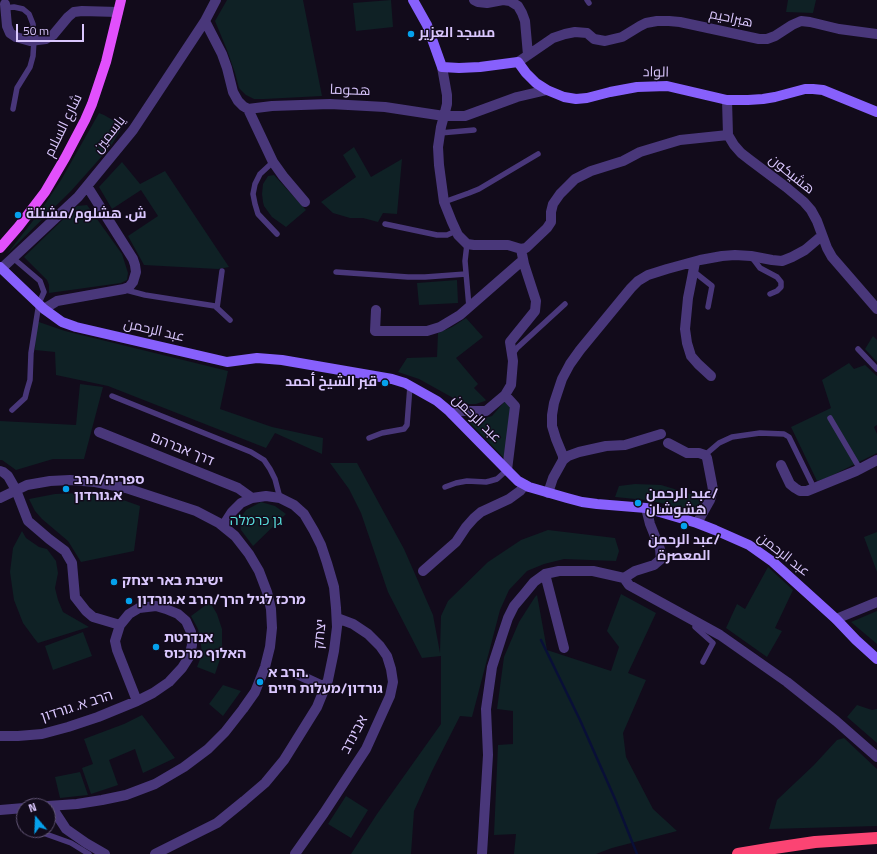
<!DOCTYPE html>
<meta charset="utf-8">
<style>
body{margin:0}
#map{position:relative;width:877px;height:854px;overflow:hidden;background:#120b1b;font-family:"Titillium Web",sans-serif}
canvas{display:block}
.north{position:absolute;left:16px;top:798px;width:40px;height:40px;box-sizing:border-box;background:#120b1b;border:1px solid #625676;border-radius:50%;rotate:341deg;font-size:11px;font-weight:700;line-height:16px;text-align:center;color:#dac7fe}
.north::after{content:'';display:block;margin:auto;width:14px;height:18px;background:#05a1ec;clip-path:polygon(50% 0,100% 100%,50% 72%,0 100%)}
.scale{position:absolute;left:16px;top:24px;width:68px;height:18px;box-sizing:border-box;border:2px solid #dac7fe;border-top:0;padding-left:5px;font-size:12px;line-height:14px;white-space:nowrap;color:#dac7fe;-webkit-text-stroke:3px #120b1b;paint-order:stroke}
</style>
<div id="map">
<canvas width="877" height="854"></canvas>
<div class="north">N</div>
<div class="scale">50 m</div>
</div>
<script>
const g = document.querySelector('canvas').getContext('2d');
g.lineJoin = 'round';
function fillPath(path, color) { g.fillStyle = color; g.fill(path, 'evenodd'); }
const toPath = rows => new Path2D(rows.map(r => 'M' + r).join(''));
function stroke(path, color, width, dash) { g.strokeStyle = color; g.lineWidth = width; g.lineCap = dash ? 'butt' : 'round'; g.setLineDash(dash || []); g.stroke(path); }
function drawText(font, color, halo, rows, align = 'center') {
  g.font = font + ' "Titillium Web",Cairo,"Noto Sans Hebrew",sans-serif'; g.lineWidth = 3; g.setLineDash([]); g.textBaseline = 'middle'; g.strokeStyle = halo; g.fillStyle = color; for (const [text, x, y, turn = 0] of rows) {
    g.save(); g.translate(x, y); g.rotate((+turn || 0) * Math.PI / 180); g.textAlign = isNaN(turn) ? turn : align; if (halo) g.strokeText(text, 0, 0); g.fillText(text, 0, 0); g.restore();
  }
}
fillPath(toPath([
 [227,0,303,0,322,96,264,99,254,99,246,95,239,88,235,73,227,50,215,21],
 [391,0,393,27,356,31,353,3],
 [788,0,816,0,813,13,786,12],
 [99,113,104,115,123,126,111,146,71,191,7,254,39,213,61,180],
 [354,147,371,177,402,159,397,214,383,213,378,222,363,218,350,218,333,213,321,202,356,177,343,155],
 [122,162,140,184,165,171,229,267,218,269,144,265,128,236,158,216,141,190,112,209,99,187],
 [274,175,306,210,286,227,272,217,264,206,263,202,262,194,263,184,268,176],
 [87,205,122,254,128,273,127,280,121,283,49,293,49,285,47,280,24,257,77,206],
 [457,280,458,303,419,305,417,283],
 [466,318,483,337,456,358,478,384,474,388,486,400,485,401,476,404,469,404,455,399,419,379,398,372,407,358,437,357,438,333,452,327],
 [36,321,65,331,228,371,220,409,272,427,323,438,322,454,275,433,266,448,108,386,56,375,55,352,35,350],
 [873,336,877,340,877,362,865,349],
 [849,363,854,369,865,365,877,376,877,425,874,427,877,434,877,453,827,478,817,481,791,427,831,408,822,380],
 [80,384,103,387,84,459,53,459,16,470,2,460,0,460,0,421,76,425],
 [505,401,510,406,512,411,504,458,467,420,482,419,492,416],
 [330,463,357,463,404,549,433,615,440,653,441,616,448,601,488,562,521,540,548,530,615,538,619,551,616,561,564,559,544,564,527,571,509,590,500,610,472,717,460,716,432,771,414,811,411,854,351,854,377,814,441,724,441,656,422,658,388,592,361,513,349,489],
 [635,484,661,485,694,495,703,498,695,510,690,514,665,504,646,500,615,497,619,486],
 [80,493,107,495,126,501,140,506,134,551,81,562,68,541,42,519,35,511,29,499,55,494],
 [261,502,275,506,286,514,253,546,241,530,239,520,246,510],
 [22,531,26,538,39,547,47,549,56,561,58,573,55,588,58,600,63,612,89,627,38,643,34,638,23,623,14,600,10,572,13,548],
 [877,532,877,572,864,537],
 [768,567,793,590,775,628,782,631,767,657,726,628,737,604,745,609],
 [621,594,656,613,628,673,646,680,623,733,626,757,653,809,677,831,612,848,596,854,514,854,516,834,494,835,498,745,513,744,513,711,497,709,504,657,519,622,535,597,537,595,547,650,611,671,619,647,607,631],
 [210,602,217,614,222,629,222,653,215,674,197,667,202,654,201,645,198,629,191,616],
 [877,611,877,644,851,622],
 [83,632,92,656,53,670,45,646],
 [223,685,241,691,223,716,209,704],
 [857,705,872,710,877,709,877,743,847,717],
 [142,715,175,758,143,773,135,749,109,760,118,785,91,794,82,768,93,764,84,739,124,724],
 [844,738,877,769,877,826,769,829,777,800,814,765,837,740],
 [80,772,88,795,60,798,55,777],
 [346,796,368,810,351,838,328,824]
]), '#0f2125');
stroke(toPath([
 [541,640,580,720,615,799,637,854]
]), '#090f37', 2.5);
stroke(toPath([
 [587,0,589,3],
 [5,8,14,7,23,9,29,14,33,24,34,40,33,56,30,67,17,88,13,109],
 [440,133,474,130],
 [273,162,260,174,255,184,253,194,255,204,258,214,277,234],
 [444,202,469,193,479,189,538,154],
 [385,224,437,235,447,235,456,231],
 [467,244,465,261,469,307],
 [751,256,760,268,777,277,781,282,781,287,777,291,770,294],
 [693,271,712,286,708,307],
 [336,272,408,277,425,277,466,274],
 [126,290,145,295,215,306,230,320],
 [217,308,222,271],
 [858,349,877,369],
 [512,355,517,348,565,304],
 [112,396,251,452,264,460,270,469,275,479,280,498],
 [12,410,25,398,27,390,30,380,31,353,39,303,44,292,40,281,13,258],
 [830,418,860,469],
 [369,438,382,433,404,429,407,425,410,386],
 [705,455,719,443,732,437,760,433,784,434,789,437,814,488],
 [445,487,456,483,467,481,486,482,490,481,497,479,507,470],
 [698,622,695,627,713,643,703,662],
 [39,830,43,833,71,843,89,854]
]), '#49377a', 5.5);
stroke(toPath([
 [474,0,478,2,487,3,503,0,510,1,518,6,522,13,525,21,528,55],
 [5,4,7,26,10,33,16,37,30,41,46,39,53,35,68,17,74,12,82,11,118,12],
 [205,21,222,54,227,68,233,92,238,101,243,106,248,109,272,106,330,104,385,107,444,116,465,116,517,97,547,90],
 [518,62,553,38,565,34,575,32,587,33,594,39,605,41,622,37,640,26,646,23,657,21,669,21,680,22,759,39,767,39,775,36,792,25,801,21,810,22,839,29,877,34],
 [442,67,447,95,447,104,444,116,441,127,438,147,439,165,444,202,452,222,458,235,467,244,474,245,508,245,521,249],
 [727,100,728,135,734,145,741,153,750,160,786,187,804,202,811,210,817,221,827,248,832,257,877,309],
 [248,109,273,162,283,176,305,202],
 [521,249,526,248,547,228,551,222,551,212,553,204,560,194,575,179,591,171,623,161,640,152,680,140,728,135],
 [695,262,692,278,688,298,685,329,687,343,691,356,698,364,711,376],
 [2,268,78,197,133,130,205,21,216,0],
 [44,309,57,301,124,289,129,287,133,282,136,272,135,265,133,259,87,186],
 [376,310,375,331,427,331,440,327,460,315,523,260],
 [452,414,461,411,486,411,505,395],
 [99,432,238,488,252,498],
 [668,443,687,453,699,453,705,455,707,458,712,484,713,490,710,500,697,523],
 [563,460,568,456,579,452,606,446,625,445,661,434],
 [781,465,790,484,795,488,800,491,807,491,856,471,877,460],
 [507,470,515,406,505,395,511,385,513,361,510,342,535,311,536,301,524,264,521,249],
 [0,471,3,472,8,476,16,490,28,521,49,539,65,551,72,563,75,597,86,611,93,617,120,625],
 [548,493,553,478,563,460,563,456,556,439,552,426,552,415,554,403,562,379,570,364,580,350,631,288,638,281,648,275,667,269,700,260,722,256,735,255,751,256,772,260,782,261,792,257,805,250,818,239,823,237],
 [0,498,27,485,50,481,70,480,95,482,126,488,196,511,219,523,235,536,249,554,259,571,267,592,271,609,272,628,270,647,265,667,255,692,243,709,225,732,208,749,184,767,155,784,126,795,102,800,77,804,48,806],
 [423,571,456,542,466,527,474,518,481,512,509,499,520,491,525,485],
 [545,574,564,648],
 [624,578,629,585,720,635,787,682,836,721,877,757],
 [836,619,877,602],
 [297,674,325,687],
 [0,736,18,736,42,734,68,727,98,717,137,701,153,693,169,682,182,668,189,657,192,645,191,632,186,621,178,614,166,609,156,606,139,608,129,614,120,625,115,641,117,650,137,701],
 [51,806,66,829,86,843,105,854],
 [0,810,24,808],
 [155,854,217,823,244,801,265,783,284,760,317,707,328,680,334,651,337,627,336,608,334,587,327,563,321,545,314,531,304,514,294,505,280,498,266,496,252,498,241,503,232,512,223,526],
 [295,854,324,813,366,749,390,696,393,682,391,669,387,656,380,646,368,634,353,624,337,618],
 [482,854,488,755,486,709,492,667,502,636,508,618,514,606,525,593,534,582,545,574,559,571,593,571,624,578,635,571,654,565,661,559,660,549,650,524,646,508]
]), '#49377a', 10);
stroke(toPath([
 [413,0,427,25,442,67,459,68,480,67,518,62,526,73,536,83,547,90,564,97,576,99,587,98,610,92,637,87,667,86,727,100,748,100,763,99,775,97,805,89,813,89,823,90,877,112],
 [0,267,44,309,62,322,76,327,227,362,257,358,282,360,392,379,405,383,437,401,449,411,507,470,518,481,529,487,567,498,582,502,597,504,646,508,697,523,715,530,749,545,773,562,836,619,856,640,877,659]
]), '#8760fc', 10);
stroke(toPath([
 [0,248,19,226,45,192,65,158,85,120,92,104,106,62,121,0]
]), '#e250fc', 10);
stroke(toPath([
 [738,854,768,849,815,842,877,838]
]), '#fb4473', 12);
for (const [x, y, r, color] of [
 [411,34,4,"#05a1ec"],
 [18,215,4,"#05a1ec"],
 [385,383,4,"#05a1ec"],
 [66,489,4,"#05a1ec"],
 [638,503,4,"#05a1ec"],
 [684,526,4,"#05a1ec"],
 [114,582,4,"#05a1ec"],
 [129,601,4,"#05a1ec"],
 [156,647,4,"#05a1ec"],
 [260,682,4,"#05a1ec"]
]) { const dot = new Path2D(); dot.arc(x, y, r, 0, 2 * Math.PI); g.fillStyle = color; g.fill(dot); stroke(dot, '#120b1b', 1.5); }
drawText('14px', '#dac7fe', '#120b1b', [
 ["هبراحيم",731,19,12],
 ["الواد",656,73,1],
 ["هحوما",350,91,2],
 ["شارع السلام",64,126,-64],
 ["ياسمين",110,135,-52],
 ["هشيكون",791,175,39],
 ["عبد الرحمن",154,331,13],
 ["عبد الرحمن",476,419,44],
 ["דרך אברהם",182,450,22],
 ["عبد الرحمن",783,555,38],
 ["יצחק",321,634,-85],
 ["הרב א. גורדון",77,707,-18],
 ["אבינדב",355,735,-62]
]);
drawText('bold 14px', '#dac7fe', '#120b1b', [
 ["مسجد العزير",419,34],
 ["ش. هشلوم/مشتلة",26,215],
 ["قبر الشيخ أحمد",377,383,"right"],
 ["ספריה/הרב",74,481],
 ["א.גורדון",74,497],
 ["عبد الرحمن/",646,495],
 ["هَشوشان",646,511],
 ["عبد الرحمن/",684,541,"center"],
 ["المعصرة",684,557,"center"],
 ["ישיבת באר יצחק",122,582],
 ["מרכז לגיל הרך/הרב א.גורדון",137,601],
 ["אנדרטת",164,639],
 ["האלוף מרכוס",164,655],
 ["הרב א.",268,674],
 ["גורדון/מעלות חיים",268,690]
], 'left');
drawText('14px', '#56dbd8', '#120b1b', [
 ["גן כרמלה",256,522]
]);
</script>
